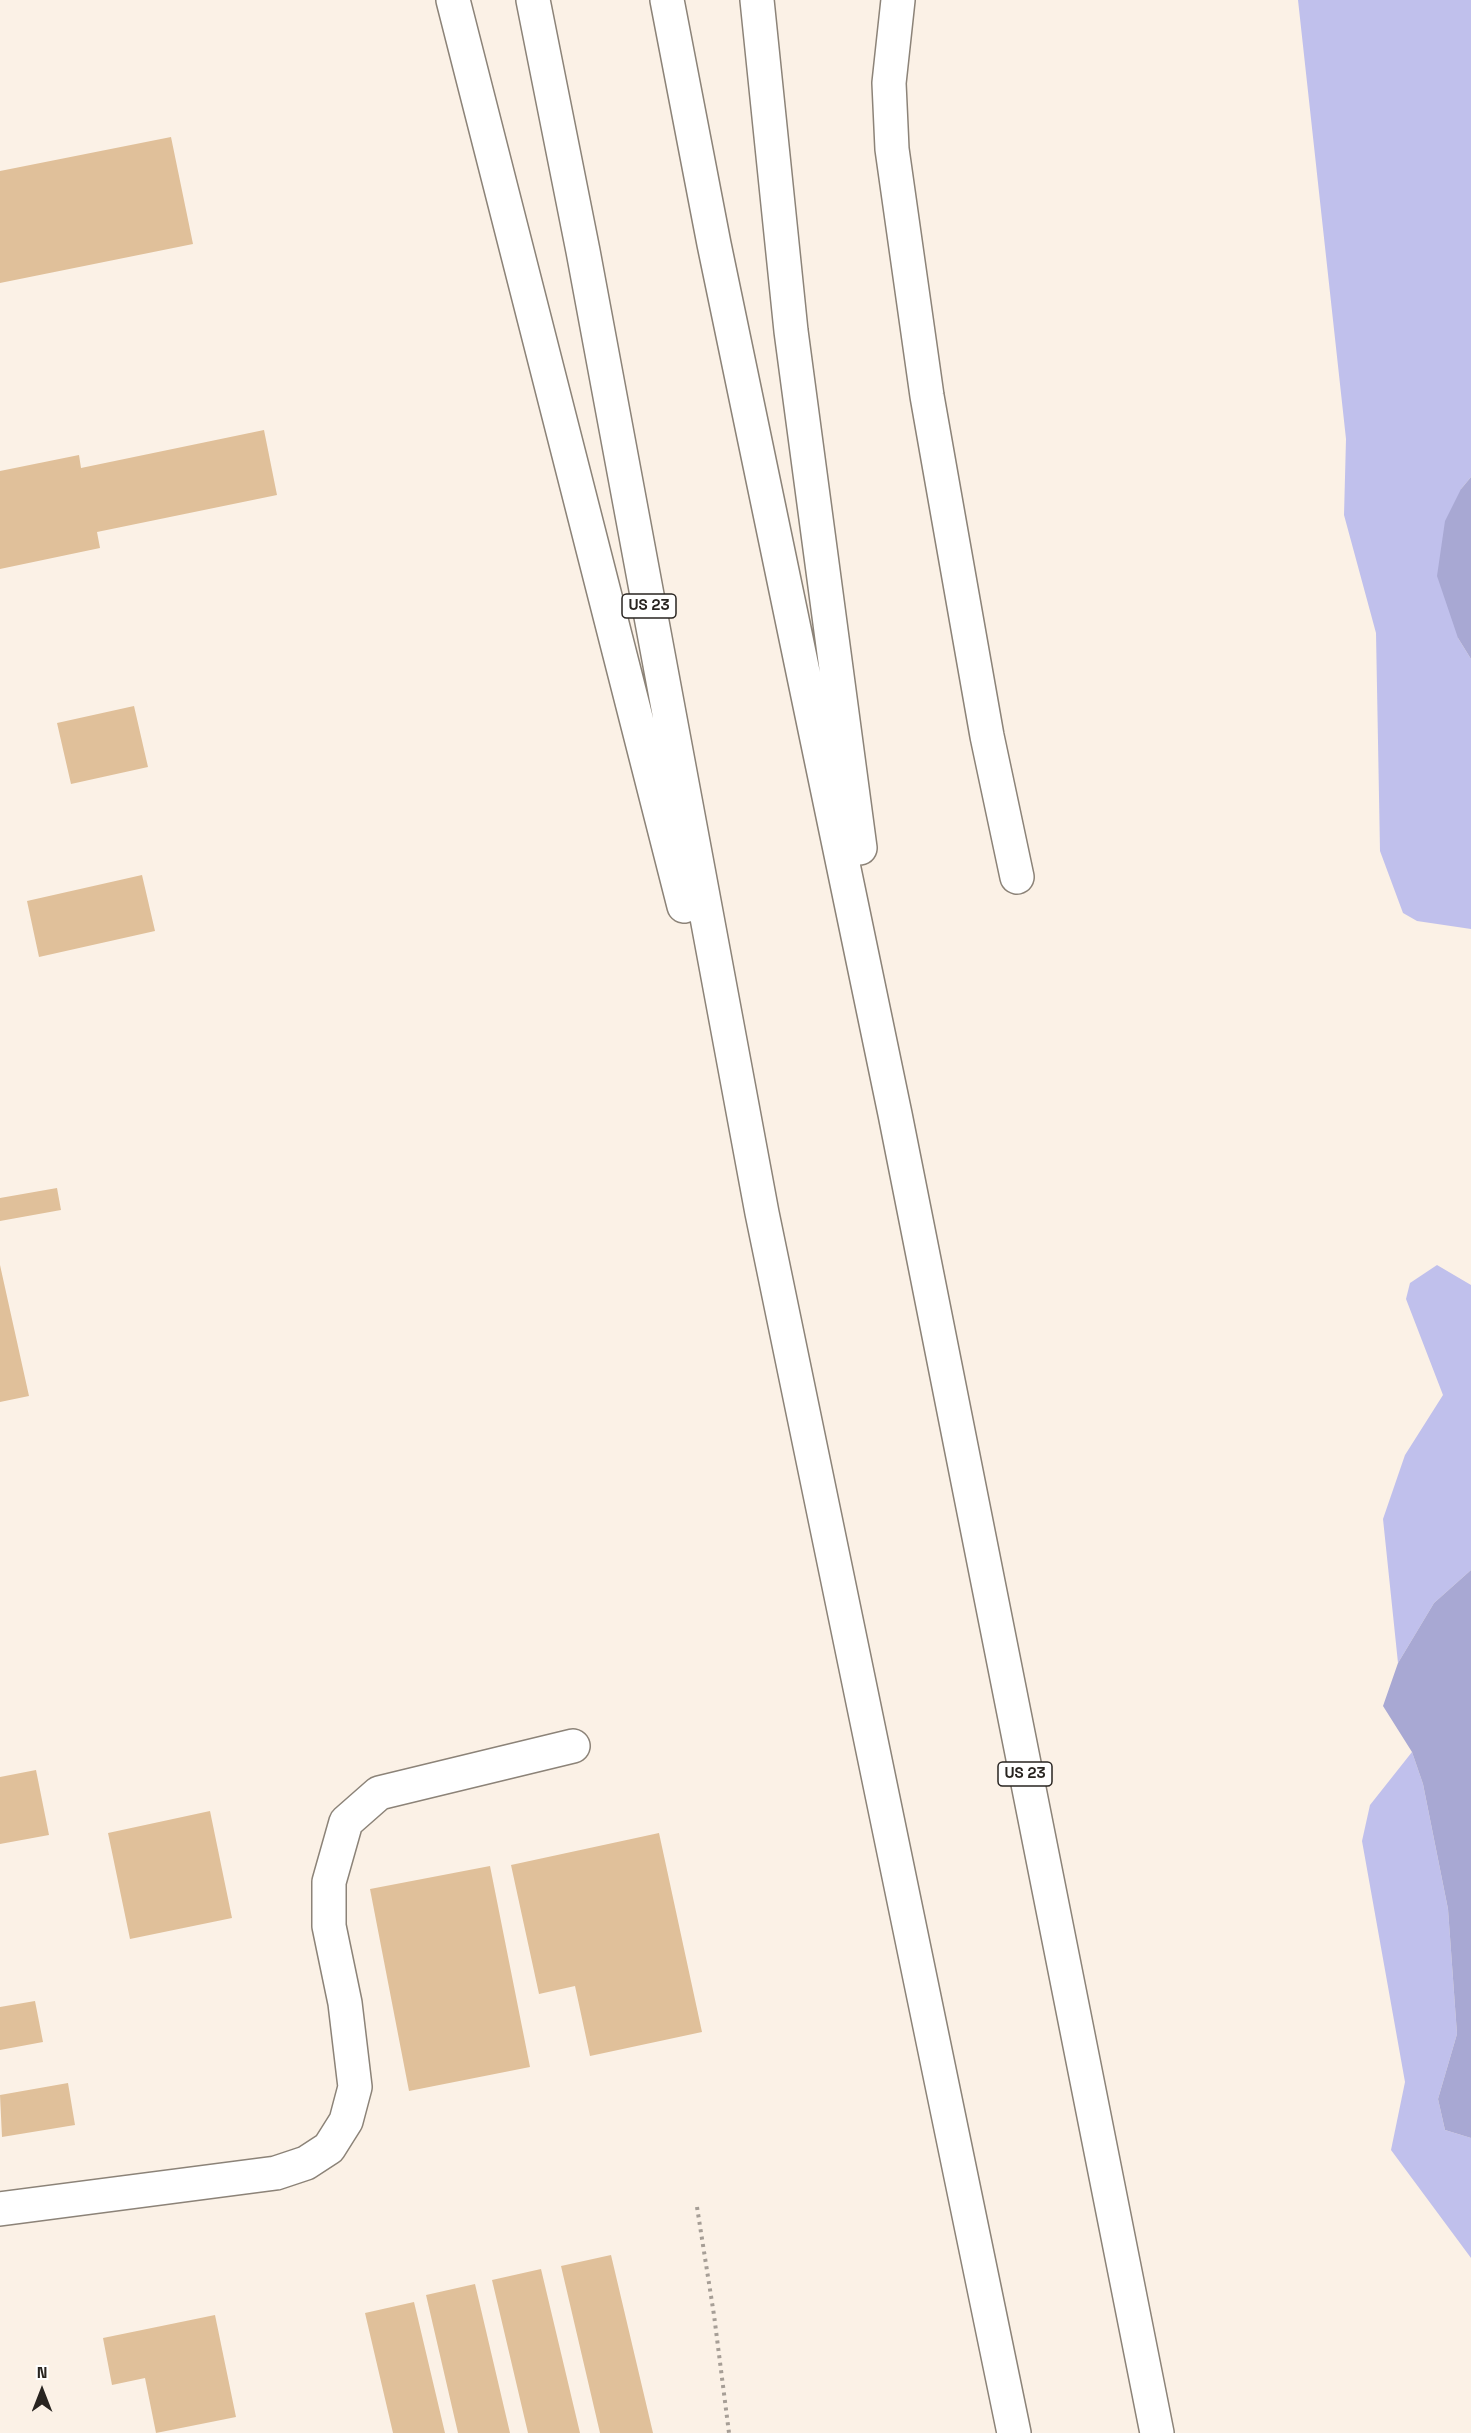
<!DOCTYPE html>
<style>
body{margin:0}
#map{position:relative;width:1471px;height:2433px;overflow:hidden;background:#fbf1e6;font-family:"Space Grotesk",sans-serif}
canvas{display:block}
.north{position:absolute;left:12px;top:2361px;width:60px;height:60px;-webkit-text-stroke:4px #fff;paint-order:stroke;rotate:0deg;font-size:16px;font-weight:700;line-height:24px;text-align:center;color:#282420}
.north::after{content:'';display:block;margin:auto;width:21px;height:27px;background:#282420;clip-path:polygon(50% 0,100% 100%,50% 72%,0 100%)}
</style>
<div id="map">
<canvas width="1471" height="2433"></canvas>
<div class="north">N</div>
</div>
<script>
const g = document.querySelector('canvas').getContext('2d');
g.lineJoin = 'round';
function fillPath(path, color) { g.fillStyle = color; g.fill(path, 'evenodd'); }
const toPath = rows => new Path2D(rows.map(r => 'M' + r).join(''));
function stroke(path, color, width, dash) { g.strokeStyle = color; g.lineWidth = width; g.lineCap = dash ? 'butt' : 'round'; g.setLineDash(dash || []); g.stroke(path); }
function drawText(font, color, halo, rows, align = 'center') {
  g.font = font + ' "Space Grotesk",sans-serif'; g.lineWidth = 5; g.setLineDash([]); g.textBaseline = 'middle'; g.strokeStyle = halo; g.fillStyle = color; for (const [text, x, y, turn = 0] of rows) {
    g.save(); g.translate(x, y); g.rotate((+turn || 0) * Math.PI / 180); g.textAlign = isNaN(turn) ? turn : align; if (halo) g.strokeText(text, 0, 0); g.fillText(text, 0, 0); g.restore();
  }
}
fillPath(toPath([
 [1298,0,1471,0,1471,477,1461,489,1458,638,1471,659,1471,929,1417,921,1403,913,1380,851,1376,633,1344,515,1346,439],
 [1437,1265,1471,1285,1471,1570,1434,1603,1398,1663,1383,1519,1405,1455,1443,1395,1406,1299,1410,1283],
 [1412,1752,1423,1784,1448,1909,1457,2034,1438,2099,1445,2130,1471,2138,1471,2258,1391,2150,1405,2082,1362,1841,1370,1805]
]), '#c0c0ec');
fillPath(toPath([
 [1471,477,1471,659,1458,638,1437,576,1445,521,1461,489],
 [1471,1570,1471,2138,1445,2130,1438,2099,1457,2034,1448,1909,1423,1784,1412,1752,1383,1706,1398,1663,1434,1603]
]), '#a8a8d3');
fillPath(toPath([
 [171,137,193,244,0,283,0,171],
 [264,430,277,495,97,532,100,548,0,569,0,471,79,455,81,468],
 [134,706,148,767,71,784,57,723],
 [142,875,155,931,39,957,27,901],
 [57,1188,61,1210,0,1221,0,1198],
 [0,1265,29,1396,0,1402],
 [36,1770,49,1835,0,1844,0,1777],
 [210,1811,232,1918,130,1939,108,1833],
 [659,1833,702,2032,590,2056,575,1986,539,1994,511,1865],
 [490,1866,530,2067,409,2091,370,1889],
 [35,2001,43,2042,0,2050,0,2007],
 [68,2083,75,2125,2,2137,0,2095],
 [611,2255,653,2433,600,2433,561,2266],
 [541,2269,580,2433,528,2433,492,2280],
 [475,2284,510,2433,458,2433,426,2295],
 [414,2302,445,2433,393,2433,365,2313],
 [215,2315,236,2417,156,2433,145,2378,112,2385,103,2338]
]), '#e0c09a');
const minor = toPath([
 [898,0,889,83,892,149,927,396,987,736,1017,877],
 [0,2209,276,2173,306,2163,329,2148,346,2121,355,2087,345,2003,329,1926,329,1882,346,1822,379,1793,573,1746]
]);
const highway = toPath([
 [453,0,684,906],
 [533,0,583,251,762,1213,1014,2433],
 [667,0,714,244,895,1114,1157,2433],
 [757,0,791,331,860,848]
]);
stroke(minor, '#8c8378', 36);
stroke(highway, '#8c8378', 36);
stroke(toPath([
 [697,2207,714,2315,729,2433]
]), '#a69e96', 4, [3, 4.5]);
stroke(minor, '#fff', 33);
stroke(highway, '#fff', 33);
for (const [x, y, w] of [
 [649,606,54],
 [1025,1774,54]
]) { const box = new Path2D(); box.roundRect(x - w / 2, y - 12, w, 24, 4.5); g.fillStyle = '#fff'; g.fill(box); stroke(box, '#282420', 1.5); }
drawText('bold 15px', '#282420', null, [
 ["US 23",649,606],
 ["US 23",1025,1774]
]);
</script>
